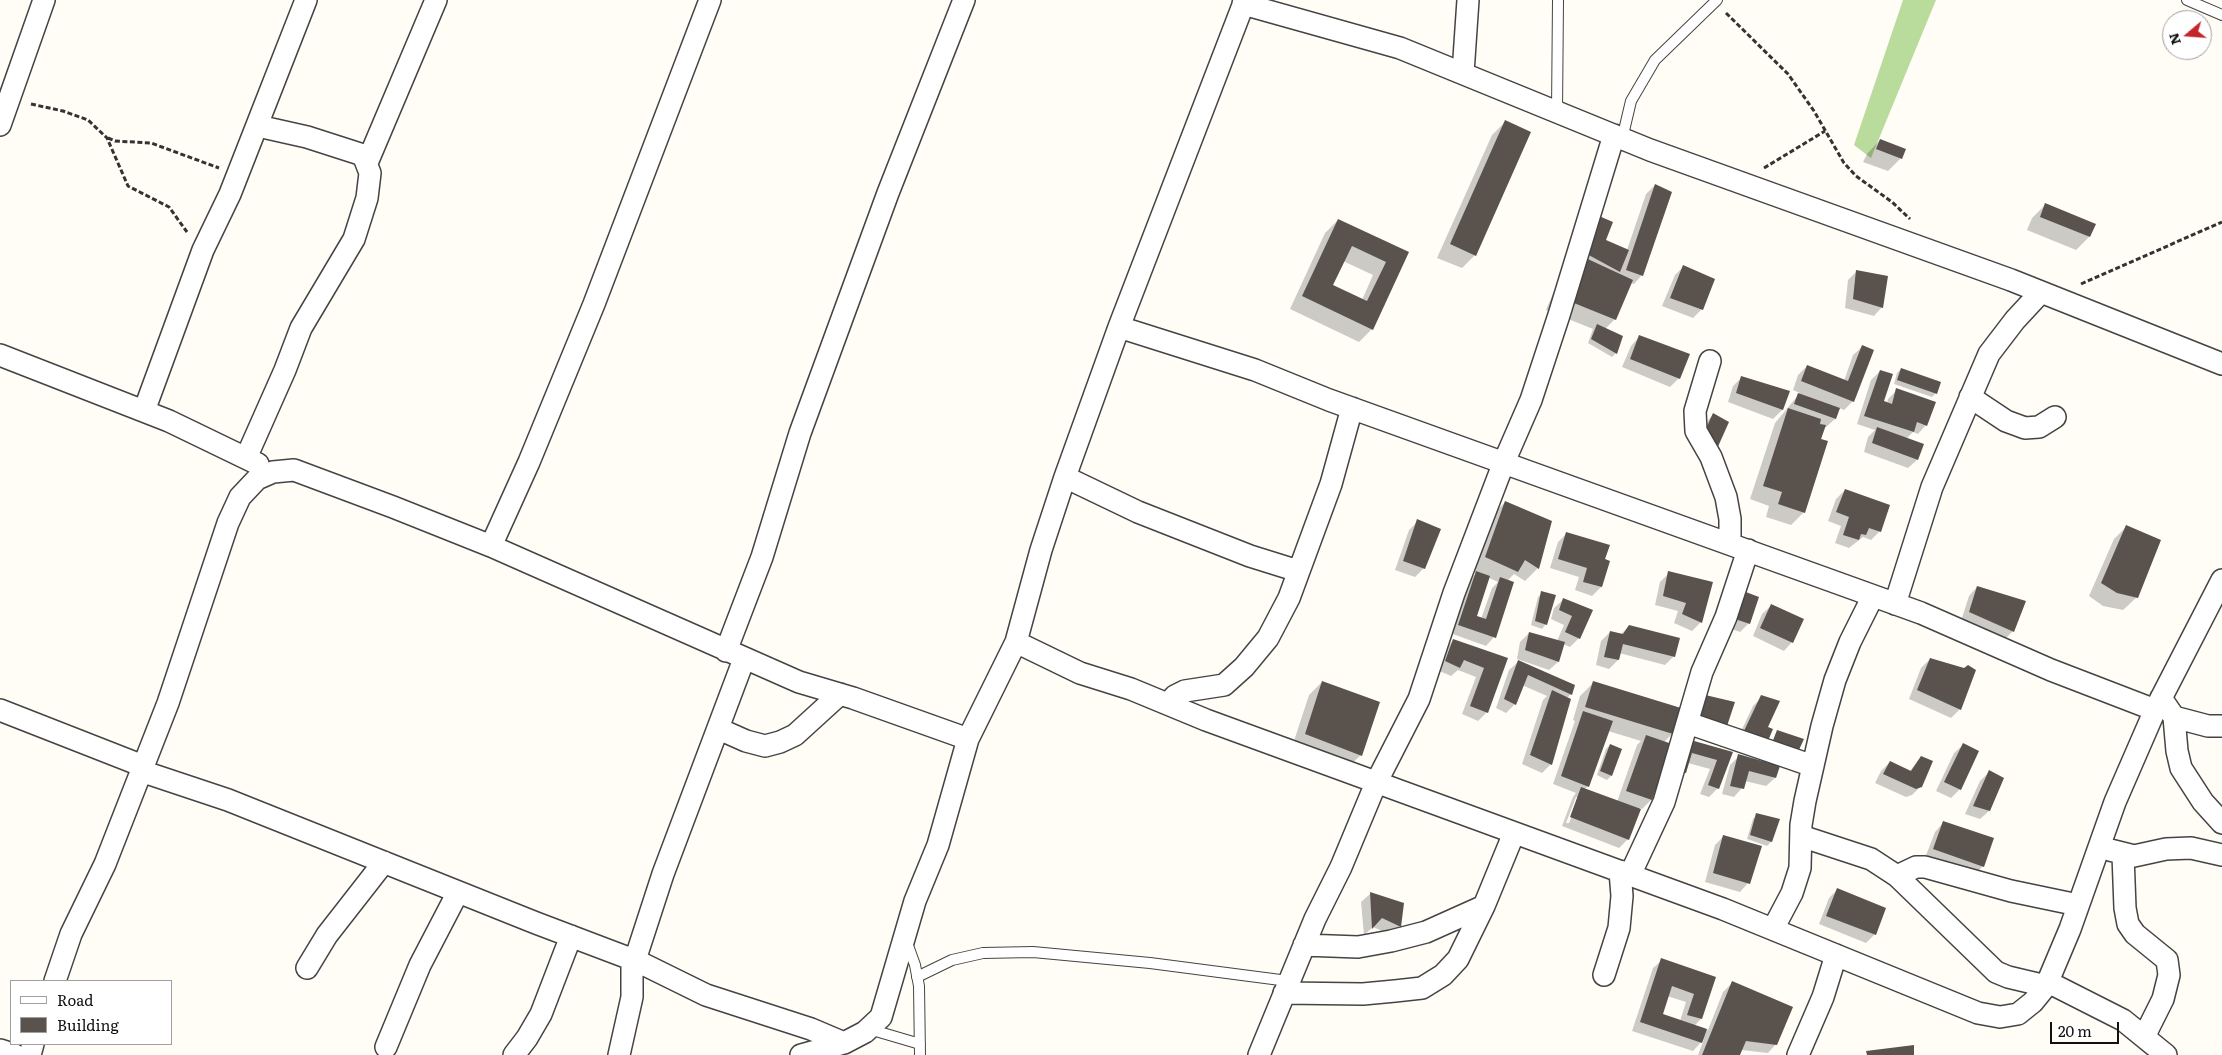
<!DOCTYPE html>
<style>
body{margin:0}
#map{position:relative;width:2222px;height:1055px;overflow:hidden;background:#fffdf5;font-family:Literata,serif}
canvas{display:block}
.legend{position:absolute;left:10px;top:980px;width:162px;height:65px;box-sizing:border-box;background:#fff;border:1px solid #a0a0a0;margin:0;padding:6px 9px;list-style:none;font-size:15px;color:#111}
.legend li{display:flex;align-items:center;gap:10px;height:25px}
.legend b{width:25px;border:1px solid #a0a0a0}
.north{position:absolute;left:2162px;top:10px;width:50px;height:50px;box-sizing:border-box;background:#fff;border:1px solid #a0a0a0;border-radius:50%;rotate:252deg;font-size:14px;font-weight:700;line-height:20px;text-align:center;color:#111}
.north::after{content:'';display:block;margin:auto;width:18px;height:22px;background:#c4262e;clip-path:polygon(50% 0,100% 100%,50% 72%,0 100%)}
.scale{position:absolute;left:2050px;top:1022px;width:69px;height:22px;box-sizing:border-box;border:2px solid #111;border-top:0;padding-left:6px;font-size:15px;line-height:18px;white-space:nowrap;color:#111;-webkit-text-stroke:4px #fff;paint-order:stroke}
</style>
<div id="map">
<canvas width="2222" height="1055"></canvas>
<ul class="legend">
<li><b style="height:6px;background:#fff"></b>Road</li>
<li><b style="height:14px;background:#5a524d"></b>Building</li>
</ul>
<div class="north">N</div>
<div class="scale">20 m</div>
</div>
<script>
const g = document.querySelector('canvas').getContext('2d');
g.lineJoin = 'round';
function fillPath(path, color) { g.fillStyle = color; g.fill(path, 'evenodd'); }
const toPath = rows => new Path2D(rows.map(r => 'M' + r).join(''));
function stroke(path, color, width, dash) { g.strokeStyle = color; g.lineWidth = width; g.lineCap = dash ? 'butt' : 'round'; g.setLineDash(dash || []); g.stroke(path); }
fillPath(toPath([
 [1903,0,1936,0,1871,158,1854,145]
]), '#b9dc9c');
fillPath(toPath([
 [1505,122,1475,255,1462,268,1437,258,1492,135],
 [1880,140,1901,158,1888,171,1863,162,1867,154],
 [1655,185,1642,275,1634,284,1630,283,1615,319,1605,329,1616,353,1612,357,1588,343,1593,329,1546,310,1564,268,1598,216,1604,241,1627,250,1646,194],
 [2045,205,2089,237,2076,250,2027,230,2032,218],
 [1338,220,1407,252,1372,329,1359,342,1290,309,1325,233],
 [1343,261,1373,275,1362,300,1332,286],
 [1683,267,1702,309,1693,318,1662,306,1675,275],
 [1857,271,1882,307,1874,316,1845,308,1848,280],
 [1639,337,1679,378,1670,387,1622,367,1631,346],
 [1862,347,1853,401,1844,410,1839,408,1835,419,1826,427,1824,427,1804,512,1791,525,1766,517,1769,506,1750,499,1775,423,1800,393,1793,390,1798,375,1807,366,1844,381,1853,355],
 [1901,369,1936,393,1932,397,1894,384,1897,373],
 [1880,371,1882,402,1887,404,1888,399,1897,390,1926,425,1918,434,1913,432,1906,439,1917,460,1908,468,1864,452,1868,437,1875,430,1857,424,1871,380],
 [1742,377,1789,392,1782,410,1773,419,1728,402,1733,386],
 [1713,415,1715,450,1697,446,1709,419],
 [1845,490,1880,531,1871,540,1863,537,1849,548,1835,543,1841,526,1828,521,1836,499],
 [1505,502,1551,522,1538,568,1525,581,1514,574,1507,581,1494,637,1486,646,1450,633,1468,581,1477,573,1472,571,1492,516],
 [1489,578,1498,582,1492,588,1481,619,1475,617],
 [1418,521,1424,568,1415,577,1395,570,1409,530],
 [2127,526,2137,597,2123,610,2103,606,2089,596,2114,539],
 [1567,533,1608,561,1601,587,1592,596,1575,590,1579,577,1550,568,1558,542],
 [1669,573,1701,622,1692,631,1674,623,1678,611,1655,605,1660,582],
 [1977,587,2013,631,2004,640,1961,621,1969,596],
 [1730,588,1749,623,1740,632,1712,622,1721,596],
 [1542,593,1546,624,1542,629,1531,625,1538,597],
 [1563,600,1591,611,1579,638,1570,647,1563,644,1558,662,1549,670,1517,659,1520,642,1529,633,1557,641,1564,625,1551,619,1554,608],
 [1771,606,1792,642,1784,651,1753,636,1762,614],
 [1629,626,1674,656,1665,665,1619,653,1618,660,1609,669,1596,665,1601,641,1610,632,1620,635],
 [1453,641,1506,659,1487,712,1478,721,1462,714,1476,677,1458,670,1451,676,1437,670,1444,650],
 [1930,659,1965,670,1960,709,1951,718,1909,699,1921,668],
 [1518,662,1571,694,1567,698,1551,764,1542,773,1522,764,1543,700,1547,696,1522,685,1515,704,1506,713,1496,708,1509,670],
 [1322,682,1361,755,1347,768,1292,747,1309,695],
 [1593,683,1672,734,1663,743,1670,745,1651,800,1642,809,1640,808,1628,839,1619,848,1562,826,1573,797,1576,793,1553,784,1575,721,1573,720,1580,696],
 [1608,731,1641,741,1637,745,1617,802,1585,789,1588,786],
 [1576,797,1579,797,1569,823,1566,823],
 [1762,697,1767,727,1736,742,1753,706],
 [1610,745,1611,776,1607,780,1597,775,1606,749],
 [1963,745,1960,789,1951,798,1936,791,1954,753],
 [1679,750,1731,753,1718,788,1709,797,1700,794,1710,769,1688,763,1685,773,1676,782],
 [1739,756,1775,778,1766,786,1745,781,1742,788,1734,797,1722,794,1730,765],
 [1921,757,1921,786,1912,795,1906,797,1875,783,1881,771,1890,762,1909,772],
 [1989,772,2003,779,1989,811,1980,819,1965,814,1980,781],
 [1757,815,1778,820,1771,842,1767,846,1747,839,1753,819],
 [1943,823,1983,866,1974,875,1925,858,1935,832],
 [1723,837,1748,883,1740,892,1705,882,1715,845],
 [1837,890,1875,934,1866,943,1819,924,1829,898],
 [1370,894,1402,903,1399,927,1391,935,1373,927,1364,935,1361,902],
 [1662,960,1715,977,1701,1019,1694,1026,1708,1030,1723,992,1732,983,1776,1044,1768,1053,1741,1050,1739,1055,1698,1055,1704,1039,1693,1051,1632,1031,1653,968],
 [1667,996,1686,1002,1680,1021,1661,1015]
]), '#0003');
fillPath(toPath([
 [1505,120,1531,132,1476,256,1450,244],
 [1880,139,1906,149,1902,159,1876,149],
 [1655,184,1672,192,1643,276,1626,270],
 [2045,203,2096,224,2090,237,2040,217],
 [1599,216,1613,222,1606,240,1629,250,1620,272,1574,247],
 [1338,219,1409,252,1373,330,1302,296],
 [1352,246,1386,262,1367,301,1333,285],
 [1577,254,1633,280,1616,320,1559,297],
 [1683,265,1715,279,1703,310,1670,298],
 [1856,270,1888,276,1883,308,1853,299],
 [1597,324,1623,336,1617,354,1591,339],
 [1639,335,1690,354,1680,379,1630,359],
 [1862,345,1874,350,1854,402,1801,381,1807,365,1848,381],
 [1901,368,1941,382,1937,394,1897,380],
 [1880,370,1893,374,1884,401,1892,404,1896,388,1936,402,1927,426,1917,422,1914,432,1864,416],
 [1741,376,1790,391,1783,410,1736,393],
 [1798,393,1840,408,1836,419,1794,404],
 [1788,408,1821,419,1820,424,1826,425,1821,439,1828,441,1805,513,1778,504,1782,492,1763,486],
 [1713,413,1729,422,1716,451,1700,442],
 [1877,427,1924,444,1918,460,1872,443],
 [1845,489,1890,505,1881,532,1869,528,1866,535,1861,534,1859,540,1843,535,1849,517,1836,512],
 [1505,501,1552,521,1539,569,1525,560,1518,572,1485,557],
 [1417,519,1441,529,1425,569,1403,561],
 [2126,525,2161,540,2138,598,2117,593,2101,583],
 [1566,532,1610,545,1605,559,1610,561,1602,587,1583,582,1587,568,1558,559],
 [1476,571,1490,576,1477,616,1486,619,1500,577,1514,582,1496,638,1458,625],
 [1668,571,1713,582,1702,623,1682,614,1686,603,1663,596],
 [1730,586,1759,597,1750,624,1720,614],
 [1977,586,2026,601,2014,632,1969,612],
 [1541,591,1556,595,1547,625,1535,621],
 [1563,598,1593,610,1580,639,1565,632,1572,616,1559,610],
 [1771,604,1804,619,1793,643,1760,628],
 [1629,625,1680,638,1675,657,1623,644,1619,660,1604,657,1610,631,1623,634],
 [1529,632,1565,642,1559,662,1525,650],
 [1453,639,1508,658,1488,713,1470,706,1484,668,1464,660,1460,668,1445,661],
 [1930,658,1964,668,1968,665,1976,670,1961,710,1917,690],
 [1518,660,1575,685,1572,695,1528,675,1516,705,1504,699],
 [1322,681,1380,702,1362,756,1305,734],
 [1593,681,1681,708,1673,734,1585,707],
 [1552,690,1571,699,1552,765,1530,755],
 [1701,694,1735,702,1727,726,1697,717],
 [1761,695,1780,701,1768,727,1773,729,1767,743,1743,733],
 [1583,711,1613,721,1589,787,1561,776],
 [1777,730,1804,739,1798,752,1772,743],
 [1646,735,1672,744,1652,800,1626,791],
 [1687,739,1733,752,1719,789,1708,785,1717,760,1692,753,1686,773,1677,772],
 [1963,743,1979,751,1961,790,1944,782],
 [1610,744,1622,749,1612,776,1600,771],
 [1738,754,1780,766,1776,778,1749,771,1744,789,1730,786],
 [1921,756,1933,761,1922,787,1916,789,1883,774,1890,761,1911,771],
 [1989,770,2004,778,1990,811,1973,806],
 [1581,787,1641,809,1629,840,1570,817],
 [1756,813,1780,819,1772,842,1750,835],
 [1943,821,1994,838,1984,867,1933,849],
 [1723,835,1762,846,1750,884,1713,873],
 [1837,888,1886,908,1876,935,1826,916],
 [1370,892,1404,903,1401,927,1382,918,1372,929],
 [1661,958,1716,977,1702,1019,1687,1015,1694,994,1672,986,1663,1014,1707,1029,1702,1043,1640,1022],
 [1732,981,1793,1007,1777,1045,1746,1041,1740,1055,1702,1055],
 [1914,1045,1914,1055,1867,1055,1866,1051]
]), '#5a524d');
const service = toPath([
 [2187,0,2222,15],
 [1557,112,1558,0],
 [1622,139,1631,101,1655,60,1717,0],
 [906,940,915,965,919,986,920,1055],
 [917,977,952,960,983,953,1033,952,1150,963,1288,981],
 [869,1029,920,1044]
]);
const minor = toPath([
 [1243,4,1400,48,1650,150,2011,280,2222,364],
 [1463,73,1468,0],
 [0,125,44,0],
 [367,163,436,0],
 [1119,327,1255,370,1329,400,1921,613,2051,670,2155,710],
 [0,355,169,421,258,464],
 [1710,361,1695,411,1696,431,1711,457,1726,497,1730,519,1730,544],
 [1970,397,2006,421,2025,428,2039,427,2055,417],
 [144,411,203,250,230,194,306,0],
 [246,458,285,370,301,328,354,239,367,198,370,173,363,155,307,137,258,126],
 [1065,477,1138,512,1250,556,1298,571],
 [491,546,529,462,594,304,710,0],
 [1895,604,1932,487,1989,354,2015,320,2041,292],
 [1016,642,1080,673,1131,689,1206,720,1723,909,1978,1013,2000,1017,2018,1014,2033,1002,2046,986,2070,929,2115,802,2155,710,2222,580],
 [726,651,762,557,800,433,888,193,964,0],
 [2161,698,2174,717,2177,751,2181,768,2203,802,2222,823],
 [1168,704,1175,696,1185,691,1224,685,1244,667,1268,638,1289,598,1331,484,1352,408],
 [0,710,143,766],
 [2174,717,2208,726,2222,726],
 [1688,723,1813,766],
 [719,729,746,741,765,746,780,742,795,735,840,694],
 [141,771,228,800,536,923,639,962,706,995,811,1029,844,1043],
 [1801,836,1871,859,1897,876,1996,972,2008,977,2046,986],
 [2110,850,2134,856,2166,849,2191,848,2222,855],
 [2123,855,2125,908,2128,924,2135,934,2167,960,2169,975,2163,999,2144,1037],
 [1630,875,1664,802,1702,672,1726,617,1748,550],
 [1897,876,1916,867,1925,867,2011,891,2078,905],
 [1773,929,1792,893,1800,868,1801,825,1805,801,1822,726,1835,680,1850,642,1873,596],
 [1304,945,1358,947,1391,941,1426,932,1484,906],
 [635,960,663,874,744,659],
 [307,968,327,935,384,862],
 [1604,975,1619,928,1622,896,1620,871],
 [55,981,71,934,105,864,168,703,228,523,240,497,257,479,273,472,294,470,393,507,491,546,799,682,853,698,968,739],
 [2048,982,2123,1020,2166,1055],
 [1284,993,1363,994,1395,991,1422,988,1443,975,1458,959,1484,906,1514,833],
 [386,1047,420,965,458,892],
 [0,1050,15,1055],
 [30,1055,33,1044],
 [514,1055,527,1038,541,1014,571,936],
 [619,1055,632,997,632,959],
 [801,1055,844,1043,865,1032,881,1017,915,901,938,845,968,739,1016,642,1041,550,1065,477,1119,327,1245,0],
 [1259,1055,1315,919,1341,867,1376,783,1419,699,1454,593,1504,462,1531,400,1559,315,1614,135],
 [1798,1055,1823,997,1836,955]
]);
stroke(service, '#444', 12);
stroke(minor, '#444', 24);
stroke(toPath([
 [1726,13,1788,74,1814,111,1844,163,1856,176,1892,202,1910,219],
 [31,104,63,111,88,120,107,138,128,186,169,207,187,232],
 [108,138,115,141,151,143,219,168],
 [1764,168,1825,131],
 [2081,284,2222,222]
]), '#333', 3, [5, 2.5]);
stroke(service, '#fff', 10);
stroke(minor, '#fff', 21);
</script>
